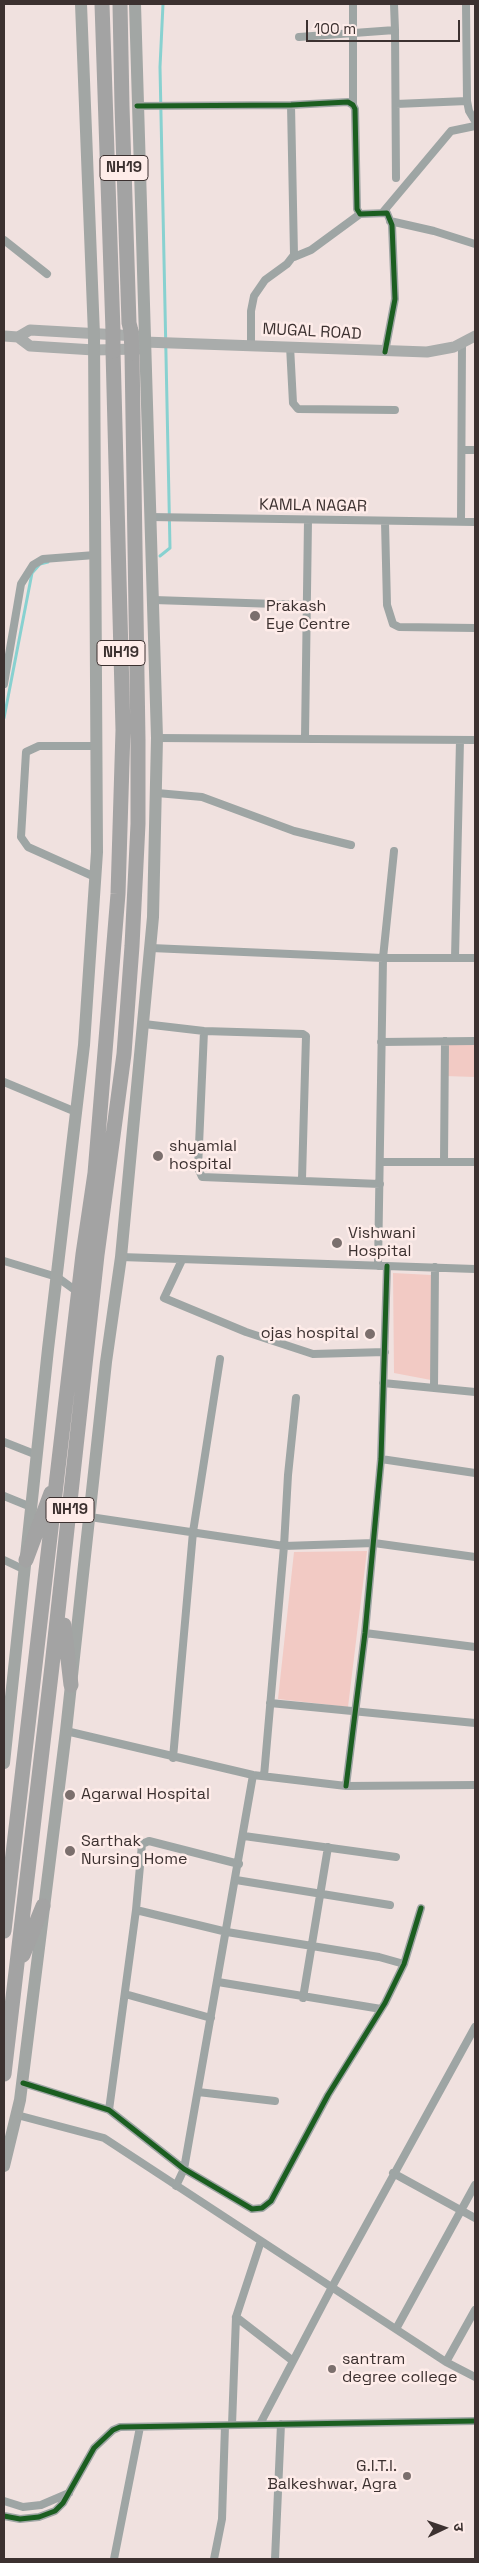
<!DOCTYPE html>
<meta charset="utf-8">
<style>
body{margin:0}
#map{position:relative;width:479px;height:2563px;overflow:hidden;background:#f0e1df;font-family:"Space Grotesk","Noto Sans Devanagari",sans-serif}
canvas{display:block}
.frame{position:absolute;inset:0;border:5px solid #3c3130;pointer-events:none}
.north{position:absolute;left:419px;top:2503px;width:50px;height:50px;-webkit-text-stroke:4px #feece9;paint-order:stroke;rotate:87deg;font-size:14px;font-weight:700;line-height:20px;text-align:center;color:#3c3130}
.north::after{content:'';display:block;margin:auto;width:18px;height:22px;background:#3c3130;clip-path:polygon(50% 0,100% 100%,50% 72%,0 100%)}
.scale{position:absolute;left:306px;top:20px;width:154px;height:22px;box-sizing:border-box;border:2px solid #3c3130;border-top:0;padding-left:6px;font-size:15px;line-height:18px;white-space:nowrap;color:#3c3130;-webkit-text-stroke:4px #feece9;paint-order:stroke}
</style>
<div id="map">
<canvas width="479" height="2563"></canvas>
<div class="frame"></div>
<div class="north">उ</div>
<div class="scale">100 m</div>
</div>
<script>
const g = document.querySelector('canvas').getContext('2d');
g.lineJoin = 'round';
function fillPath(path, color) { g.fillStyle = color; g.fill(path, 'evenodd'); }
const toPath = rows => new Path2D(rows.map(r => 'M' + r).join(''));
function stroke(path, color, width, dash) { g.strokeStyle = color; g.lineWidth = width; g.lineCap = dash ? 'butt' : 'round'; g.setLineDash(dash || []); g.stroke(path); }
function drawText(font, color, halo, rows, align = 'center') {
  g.font = font + ' "Space Grotesk",sans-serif'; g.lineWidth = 5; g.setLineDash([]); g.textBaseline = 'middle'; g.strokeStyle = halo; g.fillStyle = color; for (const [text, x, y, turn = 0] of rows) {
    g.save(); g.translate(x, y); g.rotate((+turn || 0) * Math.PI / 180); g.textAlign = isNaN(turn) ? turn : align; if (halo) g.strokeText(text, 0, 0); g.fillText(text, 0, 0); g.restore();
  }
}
fillPath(toPath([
 [445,1041,475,1041,475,1077,445,1076],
 [393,1273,431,1275,431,1380,394,1373],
 [367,1551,348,1707,278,1699,294,1552]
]), '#f2cac4');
stroke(toPath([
 [160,556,170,548,160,67,163,4],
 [4,718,32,573,40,564,48,562]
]), '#88d1d0', 3);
stroke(toPath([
 [353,4,353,105],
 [394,4,395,30],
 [466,4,467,101,469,111,475,121],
 [299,37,395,30,396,178],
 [396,104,467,101],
 [137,106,291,105,348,102,353,105,355,109,357,209,360,214,387,213,392,225,395,299,385,352],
 [383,212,451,131,475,126],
 [390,221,434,231,475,244],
 [4,240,47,274],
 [294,257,311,250,360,214],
 [251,345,251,311,254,296,265,280,287,264,294,255,291,105],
 [290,346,293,403,298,409,395,410],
 [462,450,475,450],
 [150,517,475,522],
 [385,522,387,605,393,624,399,627,475,628],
 [461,522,462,344],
 [154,600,307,605],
 [4,684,21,584,33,565,43,559,95,555],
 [157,738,475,740],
 [305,738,308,520],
 [157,793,202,797,294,831,351,845],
 [95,877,28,847,21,837,26,752,39,746,96,746],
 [151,948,383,958,475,958],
 [455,958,460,740],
 [144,1024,204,1031,303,1034,306,1036,302,1179],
 [204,1031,198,1168,202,1177,380,1184],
 [381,1042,475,1041],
 [4,1082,76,1112],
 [444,1161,445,1041],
 [380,1162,475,1162],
 [121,1257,475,1269],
 [182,1260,164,1298,246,1332,313,1354,385,1352],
 [4,1261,57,1277,79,1293],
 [378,1266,383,958,394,851],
 [383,1383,475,1392],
 [434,1388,435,1267],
 [4,1442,37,1455],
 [381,1459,475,1473],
 [4,1496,31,1507],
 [90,1517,284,1546,374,1543,475,1557],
 [4,1560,25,1570],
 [365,1633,475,1647],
 [270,1703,475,1723],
 [66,1731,253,1775,346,1786,475,1785],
 [173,1758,193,1532,220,1359],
 [264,1776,284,1546,288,1475,296,1398],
 [346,1786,365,1633,381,1459,387,1266],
 [244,1836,396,1857],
 [236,1880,390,1905],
 [136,1910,227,1932,379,1957,404,1964],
 [218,1982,381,2009],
 [125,1994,211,2018],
 [303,1998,328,1847],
 [23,2083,109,2110,184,2169,252,2209,262,2208,271,2201,328,2095,385,2003,404,1964,421,1908],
 [198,2092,275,2101],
 [109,2110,136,1910,142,1844,149,1841,239,1864],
 [17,2115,104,2138,446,2362,475,2377],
 [393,2173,475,2218],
 [176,2186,184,2169,253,1775],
 [236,2317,293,2361],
 [396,2329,475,2185],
 [446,2362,475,2310],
 [260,2424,332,2287,475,2027],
 [232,2425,236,2317,261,2241],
 [4,2501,23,2507,41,2505,69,2493],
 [4,2516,20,2519,39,2517,55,2511,63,2503,94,2448,113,2430,120,2427,475,2421],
 [114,2559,140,2427],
 [214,2559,222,2519,225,2426],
 [275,2559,281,2424]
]), '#9ea5a4', 8);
stroke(toPath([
 [4,336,18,337,30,330,137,336],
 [18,337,30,346,94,350,138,349],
 [144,342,427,352,454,347,475,336]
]), '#a9acab', 11);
stroke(toPath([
 [4,1763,48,1349,84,1045,97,852,94,335,81,4],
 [4,2166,20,2100,66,1731,106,1362,121,1257,153,917,157,738,135,4]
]), '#a2a6a4', 12);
stroke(toPath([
 [102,4,113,331],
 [120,4,122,106,129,323,131,331],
 [26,1560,51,1493],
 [64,1625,71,1685],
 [4,1931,83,1254,95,1173,118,894,123,730,113,351],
 [23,1955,43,1906],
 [4,2074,52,1666,97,1255,124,1054,132,946,138,824,138,740,132,353]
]), '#a3a3a3', 15);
stroke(toPath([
 [113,331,113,351],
 [131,331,132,353]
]), '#a3a3a3', 15);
stroke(toPath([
 [137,106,291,105,348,102,353,105,355,109,357,209,360,214,387,213,392,225,395,299,385,352],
 [346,1786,365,1633,381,1459,387,1266],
 [23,2083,109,2110,184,2169,252,2209,262,2208,271,2201,328,2095,385,2003,404,1964,421,1908],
 [4,2516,20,2519,39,2517,55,2511,63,2503,94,2448,113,2430,120,2427,475,2421]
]), '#1b5e20', 5);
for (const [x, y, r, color] of [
 [255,616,6,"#7b6f6d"],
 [158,1156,6,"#7b6f6d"],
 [337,1243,6,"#7b6f6d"],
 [370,1334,6,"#7b6f6d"],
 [70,1795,6,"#7b6f6d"],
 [70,1851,6,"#7b6f6d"],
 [332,2369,5,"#7b6f6d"],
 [407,2476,5,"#7b6f6d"]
]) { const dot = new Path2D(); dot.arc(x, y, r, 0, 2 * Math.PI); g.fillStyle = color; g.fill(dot); stroke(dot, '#feece9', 2); }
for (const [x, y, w] of [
 [124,168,48],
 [121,653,48],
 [70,1510,48]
]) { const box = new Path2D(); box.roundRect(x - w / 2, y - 12.5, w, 25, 4); g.fillStyle = '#feece9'; g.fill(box); stroke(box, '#3c3130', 1); }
drawText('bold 15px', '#3c3130', null, [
 ["NH19",124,168],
 ["NH19",121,653],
 ["NH19",70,1510]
]);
drawText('16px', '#3c3130', '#feece9', [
 ["MUGAL ROAD",312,332,3],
 ["KAMLA NAGAR",313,506,1]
]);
drawText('16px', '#3c3130', '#feece9', [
 ["Prakash",266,607],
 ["Eye Centre",266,625],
 ["shyamlal",169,1147],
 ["hospital",169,1165],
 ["Vishwani",348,1234],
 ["Hospital",348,1252],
 ["ojas hospital",359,1334,"right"],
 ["Agarwal Hospital",81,1795],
 ["Sarthak",81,1842],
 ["Nursing Home",81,1860],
 ["santram",342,2360],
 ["degree college",342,2378],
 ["G.I.T.I.",397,2467,"right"],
 ["Balkeshwar, Agra",397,2485,"right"]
], 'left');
</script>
